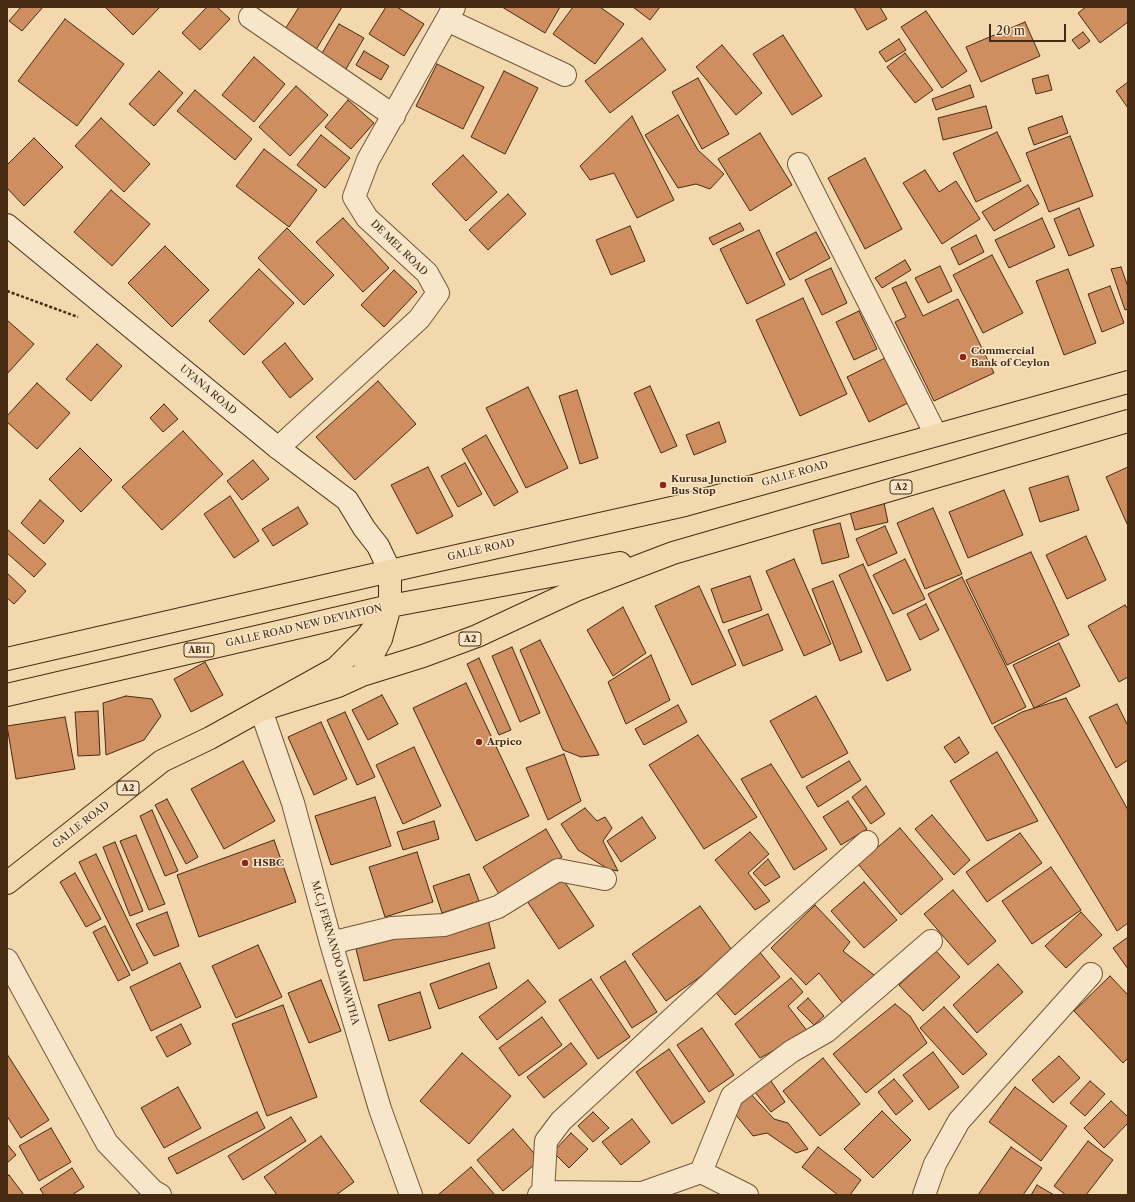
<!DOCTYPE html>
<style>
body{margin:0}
#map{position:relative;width:1135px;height:1202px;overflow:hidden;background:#f4d8ad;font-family:"Libre Caslon Text",serif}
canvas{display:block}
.frame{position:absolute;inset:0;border:8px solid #462b12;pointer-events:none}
.scale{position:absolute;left:989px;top:24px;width:77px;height:18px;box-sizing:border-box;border:2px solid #462b12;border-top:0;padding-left:5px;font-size:12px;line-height:14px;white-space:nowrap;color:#462b12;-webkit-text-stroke:3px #f8e6ca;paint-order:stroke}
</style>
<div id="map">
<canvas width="1135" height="1202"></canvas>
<div class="frame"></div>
<div class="scale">20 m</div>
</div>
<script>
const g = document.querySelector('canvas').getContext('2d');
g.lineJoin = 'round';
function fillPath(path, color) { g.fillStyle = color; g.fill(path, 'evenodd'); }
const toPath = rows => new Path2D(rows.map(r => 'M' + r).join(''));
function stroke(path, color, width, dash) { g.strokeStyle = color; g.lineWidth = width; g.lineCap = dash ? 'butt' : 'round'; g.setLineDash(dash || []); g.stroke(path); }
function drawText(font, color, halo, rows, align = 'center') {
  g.font = font + ' "Libre Caslon Text",serif'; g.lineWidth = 3; g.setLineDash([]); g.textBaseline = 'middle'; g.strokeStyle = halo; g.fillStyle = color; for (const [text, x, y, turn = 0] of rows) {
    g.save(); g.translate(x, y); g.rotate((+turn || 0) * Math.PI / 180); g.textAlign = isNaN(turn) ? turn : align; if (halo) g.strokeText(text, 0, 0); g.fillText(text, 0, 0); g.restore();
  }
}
const building = toPath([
 [21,7,43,7,22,31,9,21,21,7],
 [105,7,160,7,133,35,105,7],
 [207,7,217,7,230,19,200,50,182,33,207,7],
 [299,7,342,7,314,53,282,34,299,7],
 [386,7,397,7,424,24,404,56,369,34,386,7],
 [502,7,560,7,545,33,502,7],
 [573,7,600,7,624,24,595,64,553,34,573,7],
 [633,7,660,7,650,20,633,7],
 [854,7,880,7,887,19,867,30,854,7],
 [1086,7,1128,7,1128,22,1100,43,1078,13,1086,7],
 [926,11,967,71,942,88,901,27,926,11],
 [65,19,124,64,77,126,18,81,65,19],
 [1025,22,1040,56,981,82,966,47,1025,22],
 [339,24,364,38,346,69,321,55,339,24],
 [1083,32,1090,41,1079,49,1072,40,1083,32],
 [783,35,822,96,792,115,753,54,783,35],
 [642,38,666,70,610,113,585,81,642,38],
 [899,39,906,50,886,62,879,52,899,39],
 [722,45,762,93,736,115,696,67,722,45],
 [364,51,389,66,381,80,356,65,364,51],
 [905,53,933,90,915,103,887,67,905,53],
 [254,57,285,84,254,122,222,95,254,57],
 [437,64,484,87,463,129,416,106,437,64],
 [159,71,183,93,154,126,129,104,159,71],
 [504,71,538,88,505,154,471,137,504,71],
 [1048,75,1052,90,1036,94,1032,79,1048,75],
 [698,78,729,134,702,149,672,92,698,78],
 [1128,82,1128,108,1116,91,1128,82],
 [970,85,974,97,936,110,932,99,970,85],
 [296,86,328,115,290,156,259,127,296,86],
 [195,90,252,139,235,160,177,111,195,90],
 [348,100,374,123,351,149,325,127,348,100],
 [986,106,992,128,943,140,938,118,986,106],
 [678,115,698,150,724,174,710,189,696,184,678,188,645,135,678,115],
 [632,116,674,200,637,218,614,173,590,180,580,166,632,116],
 [1062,116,1068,133,1034,145,1028,128,1062,116],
 [101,118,150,164,124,192,75,146,101,118],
 [997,132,1021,181,976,202,953,153,997,132],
 [760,133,792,185,750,211,718,159,760,133],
 [321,135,350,158,325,188,297,165,321,135],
 [1070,136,1093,196,1049,212,1026,153,1070,136],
 [34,138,63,167,24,206,7,188,7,165,34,138],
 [264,149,317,190,289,227,236,186,264,149],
 [463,155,497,192,466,221,432,184,463,155],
 [865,158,902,229,865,249,828,178,865,158],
 [925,170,939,192,956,181,980,219,942,244,903,183,925,170],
 [1028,185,1039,204,994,231,982,212,1028,185],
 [111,190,150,224,112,266,74,232,111,190],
 [508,194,526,214,488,250,469,230,508,194],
 [1079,208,1094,246,1069,256,1054,219,1079,208],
 [343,218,389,268,363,292,316,242,343,218],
 [1042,218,1055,247,1009,268,995,240,1042,218],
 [740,223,744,230,713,245,709,238,740,223],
 [630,226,645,261,611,275,596,240,630,226],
 [287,228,334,275,304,305,258,258,287,228],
 [759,230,785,285,747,304,720,249,759,230],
 [816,232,830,258,790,280,776,253,816,232],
 [976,235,984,252,959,265,951,248,976,235],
 [165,246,209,290,172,327,128,283,165,246],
 [992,255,1023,313,983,333,953,275,992,255],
 [905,260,911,270,882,288,875,278,905,260],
 [940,266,952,291,928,303,915,278,940,266],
 [1121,267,1128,287,1128,309,1125,310,1111,269,1121,267],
 [831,268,847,303,822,315,805,280,831,268],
 [259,269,294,303,244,355,209,321,259,269],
 [1068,269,1096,343,1064,355,1036,281,1068,269],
 [394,270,417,292,384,327,361,305,394,270],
 [906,282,923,316,958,299,994,373,934,401,895,322,906,317,892,288,906,282],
 [1110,286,1124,323,1102,332,1088,294,1110,286],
 [803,298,847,394,800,416,756,320,803,298],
 [859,311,877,349,854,360,836,322,859,311],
 [7,320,34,344,7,374,7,320],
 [285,343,313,379,290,398,262,362,285,343],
 [97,344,122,366,91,401,66,379,97,344],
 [887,357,910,402,869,422,847,377,887,357],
 [378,381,416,424,355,480,316,437,378,381],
 [37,383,70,413,37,449,7,422,7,416,37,383],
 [650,386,677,446,661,453,634,393,650,386],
 [528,387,568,468,526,488,486,408,528,387],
 [577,390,598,458,580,464,559,396,577,390],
 [164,404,178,419,163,432,150,418,164,404],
 [719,422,726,442,694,455,686,435,719,422],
 [183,431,223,474,162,530,122,487,183,431],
 [486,435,518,492,494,506,462,449,486,435],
 [80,448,112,480,81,512,49,479,80,448],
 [253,460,269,479,242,500,227,481,253,460],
 [465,463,482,494,458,507,441,476,465,463],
 [428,467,453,516,417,534,391,485,428,467],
 [1128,467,1128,526,1106,477,1128,467],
 [1068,476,1079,510,1040,522,1029,488,1068,476],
 [1004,490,1023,535,968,558,949,512,1004,490],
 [230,496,259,541,234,558,204,514,230,496],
 [40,500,64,521,44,544,21,523,40,500],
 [884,503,888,522,855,530,850,512,884,503],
 [298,507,308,524,273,546,262,529,298,507],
 [933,508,962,574,925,589,897,523,933,508],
 [840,523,849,557,822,564,813,530,840,523],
 [885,526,897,553,868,566,856,539,885,526],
 [7,529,46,564,34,577,7,553,7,529],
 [1086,536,1106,580,1067,599,1046,555,1086,536],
 [1031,552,1069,635,1007,665,966,580,1031,552],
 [794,559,831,644,804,656,766,571,794,559],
 [905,559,925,599,893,614,873,575,905,559],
 [863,564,911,670,887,681,839,575,863,564],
 [7,573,26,591,14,604,7,598,7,573],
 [750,576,762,610,723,623,711,589,750,576],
 [962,577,1026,707,992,724,928,594,962,577],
 [833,581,862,652,840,661,812,589,833,581],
 [699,586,736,665,692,685,655,606,699,586],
 [926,604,939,630,920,640,907,614,926,604],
 [1125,605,1128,609,1128,677,1119,682,1088,626,1125,605],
 [623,607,646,653,613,676,587,630,623,607],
 [768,614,783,650,743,666,728,630,768,614],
 [540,640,599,755,581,757,563,750,520,650,540,640],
 [1059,643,1080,686,1034,708,1013,665,1059,643],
 [512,647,540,713,520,722,492,656,512,647],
 [651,655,670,700,626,724,608,682,651,655],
 [479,658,511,730,499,735,467,664,479,658],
 [205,662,223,695,191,712,174,679,205,662],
 [466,683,529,816,476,841,413,708,466,683],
 [382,695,398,724,368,740,352,710,382,695],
 [126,696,152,699,161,716,144,740,106,755,103,703,126,696],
 [816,696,848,753,802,778,770,721,816,696],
 [1066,698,1128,810,1128,923,1117,931,994,727,1022,712,1066,698],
 [1117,704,1128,726,1128,760,1116,768,1089,717,1117,704],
 [678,705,687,722,644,745,635,729,678,705],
 [98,711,100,755,78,756,75,712,98,711],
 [345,712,375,777,357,785,327,720,345,712],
 [65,717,75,769,16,779,7,726,65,717],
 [321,722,347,779,314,795,288,737,321,722],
 [698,735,757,817,704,849,649,765,698,735],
 [959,737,969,753,955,763,944,747,959,737],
 [414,747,441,806,403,824,376,765,414,747],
 [997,752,1038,821,987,841,950,781,997,752],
 [564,754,581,801,548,820,526,768,564,754],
 [243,761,275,821,224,849,191,789,243,761],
 [849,761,861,780,818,807,806,787,849,761],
 [771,764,827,849,794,870,741,779,771,764],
 [866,786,885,814,871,824,852,797,866,786],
 [375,797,391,846,331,865,315,816,375,797],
 [167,799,198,857,186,864,155,805,167,799],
 [848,801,867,829,841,845,823,817,848,801],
 [585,808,597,821,605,817,612,828,603,841,618,871,608,869,578,850,561,824,585,808],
 [152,810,178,871,165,876,140,816,152,810],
 [932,815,970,860,954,875,915,829,932,815],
 [642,817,656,838,621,862,607,841,642,817],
 [434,821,439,839,403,850,397,832,434,821],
 [900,828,943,879,901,915,858,864,900,828],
 [546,829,562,857,499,894,483,867,546,829],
 [750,832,769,854,748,873,770,901,755,910,715,860,750,832],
 [1020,833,1042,863,987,902,966,872,1020,833],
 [136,835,165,904,149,910,120,841,136,835],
 [274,840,296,902,199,937,177,875,274,840],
 [115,842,143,911,130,916,103,847,115,842],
 [417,852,433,902,385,917,369,867,417,852],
 [96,854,148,963,132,971,79,862,96,854],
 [768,859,780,877,765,886,753,873,768,859],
 [1051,867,1081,910,1032,944,1002,901,1051,867],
 [75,873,101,919,86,927,60,882,75,873],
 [469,874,479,901,442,913,433,886,469,874],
 [562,878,594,926,559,949,527,901,562,878],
 [864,882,897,920,864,948,831,911,864,882],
 [953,890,996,941,968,965,924,914,953,890],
 [815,905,850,942,843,951,878,978,857,991,844,1005,819,973,806,985,771,948,815,905],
 [700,906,734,953,666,1001,632,954,700,906],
 [167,912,179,946,154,956,136,924,167,912],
 [1081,912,1102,935,1066,968,1045,946,1081,912],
 [487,915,495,948,364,981,356,949,487,915],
 [105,926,130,975,118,981,93,932,105,926],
 [1128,937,1128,969,1113,948,1128,937],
 [258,945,282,997,236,1018,212,966,258,945],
 [758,950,780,977,735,1015,712,988,758,950],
 [936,951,960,977,923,1011,899,985,936,951],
 [625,961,657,1012,632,1028,600,977,625,961],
 [180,963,201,1007,151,1031,130,987,180,963],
 [489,963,497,988,439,1009,430,984,489,963],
 [998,964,1023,992,977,1033,953,1005,998,964],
 [1110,976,1128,995,1128,1058,1123,1063,1074,1011,1110,976],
 [791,978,803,992,788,1006,808,1032,760,1058,735,1024,791,978],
 [591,979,630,1037,598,1059,559,1000,591,979],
 [321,980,341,1031,309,1043,288,993,321,980],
 [528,980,546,1002,497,1040,479,1017,528,980],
 [420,992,431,1028,389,1041,378,1005,420,992],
 [808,998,824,1016,814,1025,797,1008,808,998],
 [895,1004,910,1016,927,1043,866,1093,833,1054,895,1004],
 [283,1005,317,1097,267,1116,232,1024,283,1005],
 [944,1007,987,1054,963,1075,920,1028,944,1007],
 [542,1017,562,1045,519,1076,499,1048,542,1017],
 [181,1024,191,1044,167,1057,156,1037,181,1024],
 [702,1028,734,1075,709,1092,677,1045,702,1028],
 [571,1043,587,1064,544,1098,527,1077,571,1043],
 [669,1049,705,1102,672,1124,636,1072,669,1049],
 [933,1052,959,1087,929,1110,903,1075,933,1052],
 [462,1053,511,1096,469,1144,420,1101,462,1053],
 [7,1054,49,1120,21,1138,7,1116,7,1054],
 [1059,1056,1080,1078,1053,1103,1032,1080,1059,1056],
 [823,1058,860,1104,820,1136,783,1091,823,1058],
 [767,1075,785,1102,771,1112,750,1086,767,1075],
 [894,1079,913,1101,896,1115,878,1092,894,1079],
 [1090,1081,1105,1094,1085,1116,1070,1103,1090,1081],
 [178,1087,201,1128,164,1148,141,1108,178,1087],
 [1015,1087,1067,1126,1041,1161,989,1122,1015,1087],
 [747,1090,774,1119,788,1123,808,1149,796,1153,767,1133,753,1136,731,1109,747,1090],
 [1111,1101,1128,1117,1128,1123,1104,1148,1084,1128,1111,1101],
 [882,1111,911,1140,873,1178,844,1149,882,1111],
 [257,1112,265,1128,177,1174,168,1158,257,1112],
 [593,1112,609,1128,593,1142,578,1126,593,1112],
 [291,1117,306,1141,243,1180,228,1156,291,1117],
 [632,1119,650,1142,621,1165,602,1142,632,1119],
 [51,1128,71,1162,39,1181,19,1146,51,1128],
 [513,1129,540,1160,503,1191,477,1160,513,1129],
 [571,1133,588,1149,569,1168,553,1152,571,1133],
 [321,1136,354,1182,336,1195,277,1195,264,1177,321,1136],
 [1088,1141,1113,1160,1086,1195,1066,1195,1054,1186,1088,1141],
 [7,1144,16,1155,7,1163,7,1144],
 [818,1147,861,1180,850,1195,838,1195,802,1167,818,1147],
 [1011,1147,1042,1168,1023,1195,978,1195,1011,1147],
 [471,1167,495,1195,438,1195,471,1167],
 [72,1168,84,1187,72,1195,44,1195,40,1189,72,1168],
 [9,1175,24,1195,7,1195,7,1177,9,1175],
 [1037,1185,1054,1195,1031,1195,1037,1185]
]);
fillPath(building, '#ce8e60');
stroke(building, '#462b12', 1);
const street = toPath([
 [250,17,394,116],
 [447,20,565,75],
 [799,164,936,435],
 [278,448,419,319,438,293,427,273,367,218,354,197,368,160,454,7],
 [261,710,293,803,331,943,380,1109,411,1195],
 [331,943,392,928,444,925,498,907,558,870,605,879],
 [7,960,107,1143,153,1191,160,1195],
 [701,1172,732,1096,792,1051,827,1031,931,941],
 [543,1192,546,1141,561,1121,766,932,867,842],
 [539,1195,543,1192,642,1193,701,1172,747,1195],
 [924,1195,935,1164,959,1121,1091,974]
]);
const secondary = toPath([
 [7,225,278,448,347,500,364,528,378,546,390,571]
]);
const primary = toPath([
 [7,659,390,571],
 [7,695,390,606]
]);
const highway = toPath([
 [362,675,381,639,390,606,390,571,685,505,1128,382],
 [261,710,338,686,362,675,423,656,477,636,576,590,673,553,1128,421],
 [7,883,162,761,210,738,336,668,366,638,390,606,620,563]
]);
stroke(street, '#725639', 24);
stroke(secondary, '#462b12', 24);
stroke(primary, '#462b12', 24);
stroke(highway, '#462b12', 24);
stroke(toPath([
 [7,291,78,317]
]), '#462b12', 2.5, [3, 2]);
stroke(street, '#f8e6ca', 22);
stroke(secondary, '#f8e6ca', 22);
stroke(primary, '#f4d8ad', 22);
stroke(highway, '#f4d8ad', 22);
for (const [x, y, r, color] of [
 [963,357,4,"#8f2418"],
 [663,485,4,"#8f2418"],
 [479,742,4,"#8f2418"],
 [245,863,4,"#8f2418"]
]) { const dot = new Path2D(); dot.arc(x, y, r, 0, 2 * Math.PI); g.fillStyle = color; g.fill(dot); stroke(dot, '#f8e6ca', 1.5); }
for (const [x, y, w] of [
 [901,487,22],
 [470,639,22],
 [199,650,30],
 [128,788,22]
]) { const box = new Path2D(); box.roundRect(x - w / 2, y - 7, w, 14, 3); g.fillStyle = '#f8e6ca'; g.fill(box); stroke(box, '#462b12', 1); }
drawText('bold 9px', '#462b12', null, [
 ["A2",901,487],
 ["A2",470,639],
 ["AB11",199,650],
 ["A2",128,788]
]);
drawText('10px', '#462b12', '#f8e6ca', [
 ["DE MEL ROAD",399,248,44],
 ["UYANA ROAD",208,390,40],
 ["GALLE ROAD",795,474,-16],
 ["GALLE ROAD",481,550,-13],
 ["GALLE ROAD NEW DEVIATION",304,626,-13],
 ["GALLE ROAD",81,825,-38],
 ["M.C.J FERNANDO MAWATHA",335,953,74]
]);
drawText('bold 10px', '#462b12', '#f8e6ca', [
 ["Commercial",971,351],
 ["Bank of Ceylon",971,363],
 ["Kurusa Junction",671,479],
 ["Bus Stop",671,491],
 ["Arpico",487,742],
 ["HSBC",253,863]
], 'left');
</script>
